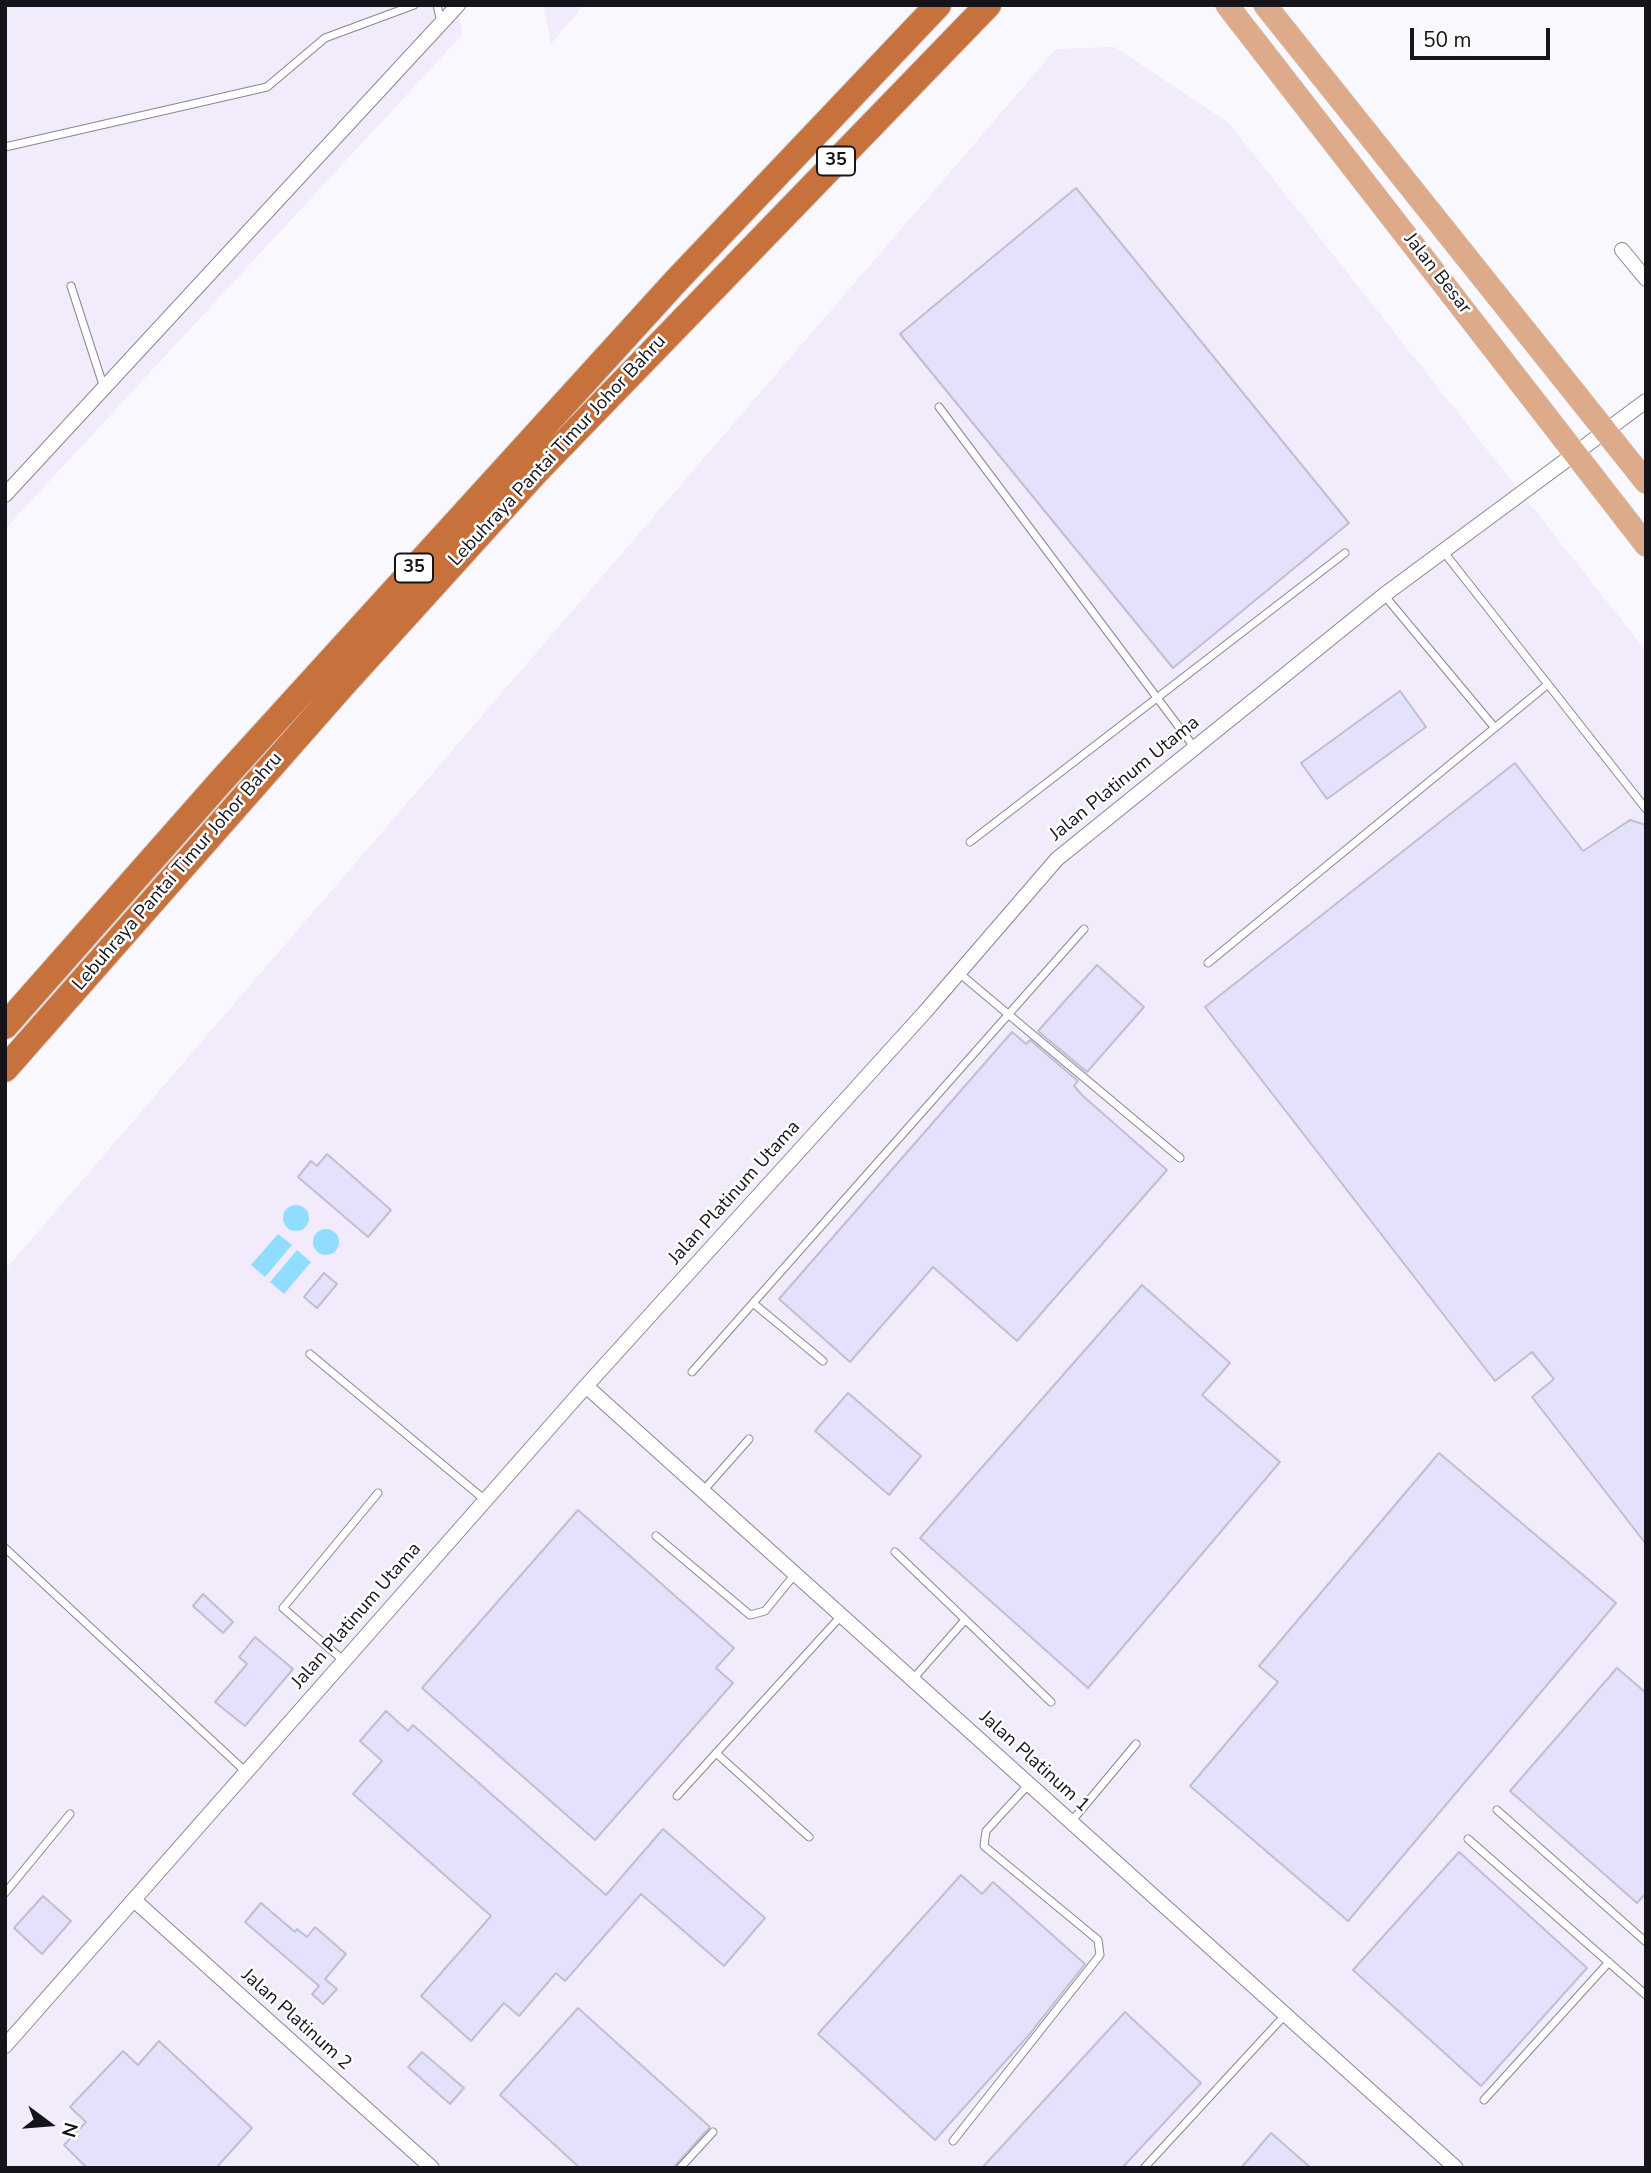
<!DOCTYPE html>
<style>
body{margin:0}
#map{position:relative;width:1651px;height:2173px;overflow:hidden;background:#f8f8fe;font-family:"Nunito Sans",sans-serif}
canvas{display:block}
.frame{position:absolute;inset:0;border:7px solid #15141a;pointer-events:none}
.north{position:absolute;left:14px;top:2089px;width:70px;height:70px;-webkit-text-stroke:5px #fff;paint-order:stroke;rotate:106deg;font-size:19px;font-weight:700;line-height:28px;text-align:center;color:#15141a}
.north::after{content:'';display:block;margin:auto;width:24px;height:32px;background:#15141a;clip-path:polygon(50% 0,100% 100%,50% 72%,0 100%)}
.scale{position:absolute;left:1410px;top:28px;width:140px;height:32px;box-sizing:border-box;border:4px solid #15141a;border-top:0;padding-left:9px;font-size:21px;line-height:24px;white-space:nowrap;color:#15141a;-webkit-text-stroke:5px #fff;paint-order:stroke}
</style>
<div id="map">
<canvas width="1651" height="2173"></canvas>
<div class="frame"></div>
<div class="north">N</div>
<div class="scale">50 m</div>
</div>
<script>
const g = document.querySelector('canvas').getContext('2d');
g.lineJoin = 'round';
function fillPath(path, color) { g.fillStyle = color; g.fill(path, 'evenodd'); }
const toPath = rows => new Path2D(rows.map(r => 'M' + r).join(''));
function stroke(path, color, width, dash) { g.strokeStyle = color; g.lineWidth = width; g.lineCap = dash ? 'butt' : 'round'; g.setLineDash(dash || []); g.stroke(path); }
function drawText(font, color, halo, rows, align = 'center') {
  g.font = font + ' "Nunito Sans",sans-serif'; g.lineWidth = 5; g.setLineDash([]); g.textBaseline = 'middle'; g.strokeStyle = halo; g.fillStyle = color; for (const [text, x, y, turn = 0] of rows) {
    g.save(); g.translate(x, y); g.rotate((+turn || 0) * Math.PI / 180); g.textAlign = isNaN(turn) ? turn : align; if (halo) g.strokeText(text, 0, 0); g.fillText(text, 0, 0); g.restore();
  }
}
fillPath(toPath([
 [5,5,456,5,463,34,5,529],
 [543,5,584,5,551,44],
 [1115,47,1229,123,1646,651,1646,2168,5,2168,5,1270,1056,49]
]), '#f2ebfc');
fillPath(toPath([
 '283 1218a13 13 0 1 1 26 0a13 13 0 1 1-26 0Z',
 '313 1242a13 13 0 1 1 26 0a13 13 0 1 1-26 0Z',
 [278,1234,292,1245,265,1277,251,1265],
 [297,1250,311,1262,284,1294,270,1282]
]), '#91ddff');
const building = toPath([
 [1076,188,1349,523,1173,668,900,334,1076,188],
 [1400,691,1426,727,1327,799,1301,763,1400,691],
 [1515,763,1583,851,1630,820,1646,825,1646,1544,1532,1397,1554,1379,1532,1352,1495,1381,1205,1007,1515,763],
 [1097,965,1144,1007,1087,1072,1038,1031,1097,965],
 [1012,1032,1026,1044,1030,1040,1078,1081,1074,1086,1083,1096,1167,1170,1017,1341,933,1267,850,1362,779,1299,1012,1032],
 [327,1154,391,1210,368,1237,298,1177,311,1161,317,1166,327,1154],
 [324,1273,337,1284,317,1308,304,1297,324,1273],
 [1142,1285,1230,1363,1202,1395,1280,1462,1088,1688,920,1538,1142,1285],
 [848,1393,921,1456,889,1495,815,1431,848,1393],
 [1439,1453,1616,1603,1348,1921,1190,1786,1278,1682,1259,1666,1439,1453],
 [578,1510,734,1648,716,1668,733,1683,595,1840,422,1688,578,1510],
 [203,1594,233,1622,223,1633,193,1606,203,1594],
 [255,1637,293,1669,245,1726,215,1702,247,1664,239,1657,255,1637],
 [1617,1668,1646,1693,1646,1893,1637,1903,1510,1791,1617,1668],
 [386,1711,408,1731,413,1725,606,1895,663,1829,765,1918,724,1966,641,1894,565,1981,556,1973,519,2016,504,2003,471,2041,421,1996,491,1916,353,1794,382,1761,360,1741,386,1711],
 [1459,1852,1587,1968,1481,2086,1353,1970,1459,1852],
 [961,1875,982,1894,993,1882,1085,1964,1028,2036,935,2140,818,2034,961,1875],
 [43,1896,71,1921,42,1954,14,1928,43,1896],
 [261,1903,295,1932,297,1929,307,1937,315,1927,346,1954,325,1979,337,1989,323,2004,312,1994,319,1986,245,1922,261,1903],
 [578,2008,710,2127,673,2168,580,2168,500,2095,578,2008],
 [1125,2012,1201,2083,1122,2168,982,2168,1125,2012],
 [159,2041,252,2128,216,2168,87,2168,64,2145,86,2122,70,2107,123,2051,138,2065,159,2041],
 [422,2052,464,2088,450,2104,408,2067,422,2052],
 [1271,2133,1311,2168,1241,2168,1271,2133]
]);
fillPath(building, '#e3e1fb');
stroke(building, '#c1bfcf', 2);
const lane = toPath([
 [437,5,441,22],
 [5,147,267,87,325,38,414,5],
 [71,286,104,388],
 [939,407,1194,747],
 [1443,551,1646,809],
 [1384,595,1495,728],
 [970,842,1345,553],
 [1208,963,1547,685],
 [959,973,1180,1158],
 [753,1303,823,1361],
 [310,1354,485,1500],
 [692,1372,1084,929],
 [703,1491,749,1439],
 [656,1536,750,1615,765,1611,795,1574],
 [5,1548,246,1772],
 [895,1552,1051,1702],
 [344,1661,283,1608,378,1493],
 [913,1679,964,1621],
 [716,1753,809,1837],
 [677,1796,841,1616],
 [1497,1810,1646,1942],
 [1071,1822,1136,1744],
 [1468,1839,1646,1995],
 [5,1893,70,1814],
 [1484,2100,1609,1962],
 [953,2141,1100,1955,1098,1940,984,1846,986,1831,1029,1784],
 [680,2168,713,2132],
 [1144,2168,1285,2015]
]);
const street = toPath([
 [1622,250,1646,279],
 [5,495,458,5],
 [586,1386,1456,2168],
 [134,1900,432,2168],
 [5,2046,586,1386,925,1012,1057,859,1384,595,1646,401]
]);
const primary = toPath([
 [1227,5,1646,545],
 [1265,5,1646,482]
]);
const highway = toPath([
 [5,1026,222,780,525,447,676,281,938,5],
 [5,1069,342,686,535,473,988,5]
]);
stroke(lane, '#878695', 9);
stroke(street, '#878695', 16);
stroke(primary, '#d5d5d6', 24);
stroke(highway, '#d5d5d6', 28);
stroke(lane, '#fff', 7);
stroke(street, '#fff', 14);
stroke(primary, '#ddaa8a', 23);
stroke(highway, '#c7723c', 26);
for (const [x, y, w] of [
 [836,161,38],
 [414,568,38]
]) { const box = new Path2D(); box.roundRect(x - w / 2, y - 14.5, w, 29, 5); g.fillStyle = '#fff'; g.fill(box); stroke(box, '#15141a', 2); }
drawText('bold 18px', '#15141a', null, [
 ["35",836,161],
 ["35",414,568]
]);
drawText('19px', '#15141a', '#fff', [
 ["Jalan Besar",1437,274,52],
 ["Lebuhraya Pantai Timur Johor Bahru",558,451,-47],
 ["Jalan Platinum Utama",1125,779,-39],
 ["Lebuhraya Pantai Timur Johor Bahru",178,872,-49],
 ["Jalan Platinum Utama",735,1193,-48],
 ["Jalan Platinum Utama",357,1616,-49],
 ["Jalan Platinum 1",1034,1762,42],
 ["Jalan Platinum 2",296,2020,42]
]);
</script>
